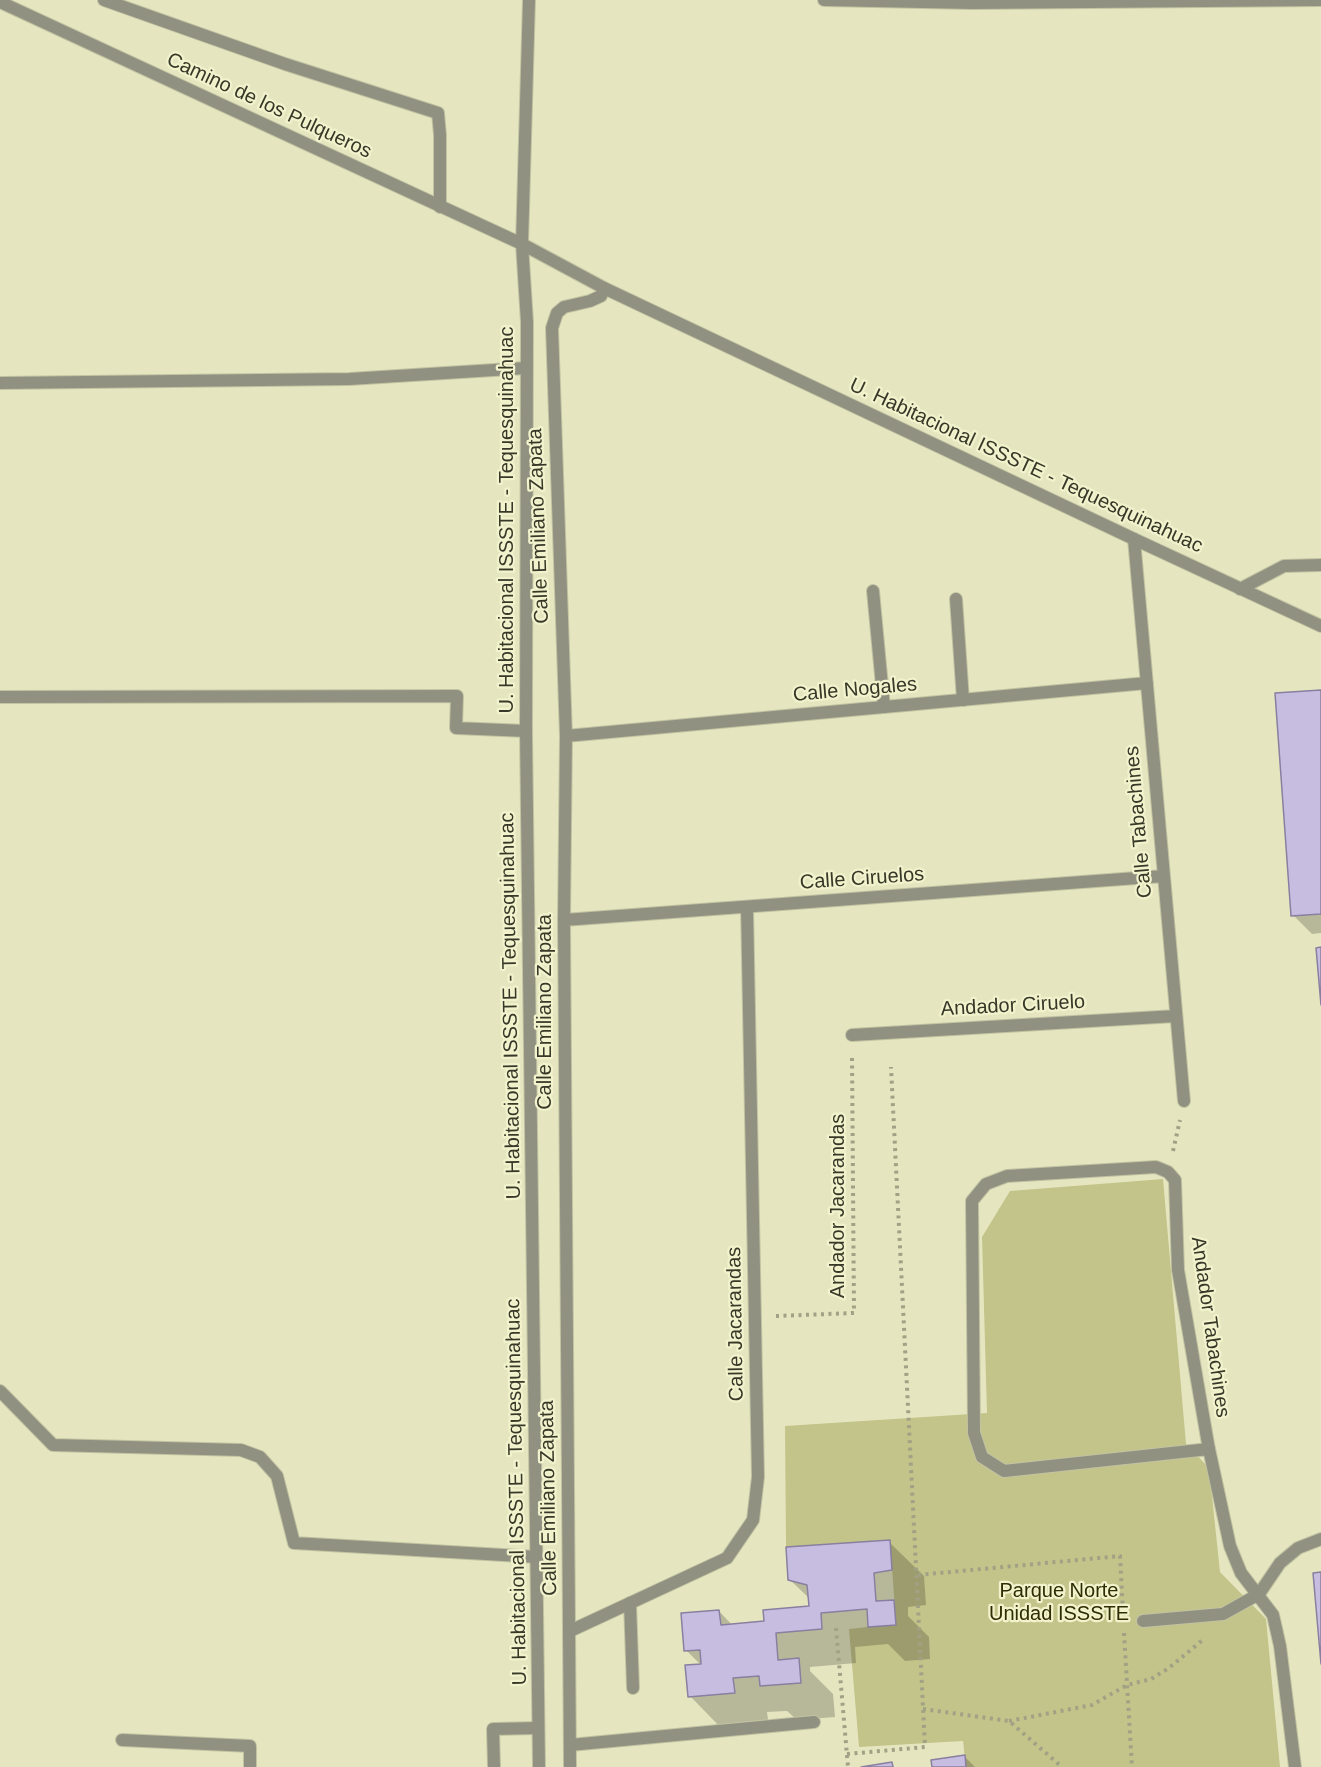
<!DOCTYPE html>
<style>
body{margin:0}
canvas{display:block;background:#e5e6c0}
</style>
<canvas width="1321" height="1767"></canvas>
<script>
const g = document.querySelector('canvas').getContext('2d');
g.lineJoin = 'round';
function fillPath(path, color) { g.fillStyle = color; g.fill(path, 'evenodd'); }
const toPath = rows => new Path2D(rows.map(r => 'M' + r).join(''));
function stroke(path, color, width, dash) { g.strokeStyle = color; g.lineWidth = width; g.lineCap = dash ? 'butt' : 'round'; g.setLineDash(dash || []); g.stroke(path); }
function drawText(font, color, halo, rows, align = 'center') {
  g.font = font + ' Arial,sans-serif'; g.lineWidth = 4.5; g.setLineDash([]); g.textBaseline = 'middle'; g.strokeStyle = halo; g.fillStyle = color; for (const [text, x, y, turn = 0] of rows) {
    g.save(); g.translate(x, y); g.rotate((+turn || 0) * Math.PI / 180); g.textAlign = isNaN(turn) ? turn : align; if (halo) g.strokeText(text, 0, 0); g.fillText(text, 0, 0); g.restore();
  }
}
fillPath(toPath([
 [1163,1179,1186,1444,1209,1468,1220,1572,1266,1619,1280,1767,966,1767,963,1741,859,1747,849,1629,896,1624,890,1540,786,1547,785,1426,987,1413,982,1237,1010,1191]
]), '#c3c48a');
fillPath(toPath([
 [1321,691,1321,933,1312,934,1293,915],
 [889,1542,924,1576,926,1605,908,1607,908,1616,929,1637,930,1659,905,1661,888,1644,855,1647,856,1663,810,1667,810,1671,833,1694,835,1717,797,1720,787,1711,767,1712,769,1727,724,1731,690,1696,701,1665,686,1650,719,1611,733,1626,766,1623,810,1607,810,1599,789,1579],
 [964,1756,975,1767,934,1767]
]), '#0003');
const building = toPath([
 [1321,690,1321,914,1291,916,1275,693,1321,690],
 [1321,947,1321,1005,1316,948,1321,947],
 [890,1540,892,1570,874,1573,876,1601,894,1600,896,1625,868,1627,867,1609,821,1613,822,1629,776,1633,778,1660,799,1658,801,1683,760,1686,759,1676,733,1678,735,1693,688,1697,685,1665,701,1664,700,1650,684,1651,681,1613,719,1610,721,1625,764,1621,763,1610,809,1606,807,1585,788,1580,786,1547,890,1540],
 [1321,1572,1321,1664,1313,1573,1321,1572],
 [965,1755,966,1767,932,1767,931,1760,965,1755],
 [892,1762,893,1767,861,1767,892,1762]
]);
fillPath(building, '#c7bde0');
stroke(building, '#897fa0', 1.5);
const service = toPath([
 [873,591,884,707],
 [956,599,963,700],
 [0,1391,53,1445,241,1450,260,1457,277,1476,294,1543,538,1557],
 [630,1603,633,1688],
 [1143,1621,1223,1614,1259,1594],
 [570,1745,814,1722]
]);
const minor = toPath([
 [104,0,285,64,438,113,440,135,440,207],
 [824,0,972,3,1321,0],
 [0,383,349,379,526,368],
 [1134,539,1184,1101],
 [1240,589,1284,566,1321,565],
 [0,697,457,696,456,728,526,731],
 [566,736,1147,683],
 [564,920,1164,876],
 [852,1035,1176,1016],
 [1209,1449,1004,1471,982,1457,974,1433,972,1201,986,1184,1007,1176,1156,1167,1168,1172,1175,1180,1178,1270,1207,1438,1209,1449,1230,1546,1241,1573,1273,1615,1280,1646,1295,1767],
 [1259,1594,1280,1563,1298,1548,1321,1539],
 [570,1631,727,1558,753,1520,758,1477,747,907],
 [122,1740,250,1746,250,1767],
 [494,1767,493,1729,538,1728],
 [570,1767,564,920,566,736,552,328,557,313,564,307,590,301,601,296,604,288]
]);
const tertiary = toPath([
 [529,0,522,244,527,322,526,731,539,1767],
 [0,2,522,244,604,288,1134,539,1321,626]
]);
stroke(service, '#c2c3a2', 14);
stroke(minor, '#c2c3a2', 14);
stroke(tertiary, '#c2c3a2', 14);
stroke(toPath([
 [1173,1151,1180,1120],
 [776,1316,854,1313,852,1054],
 [918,1575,1120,1556,1123,1613],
 [836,1628,848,1767],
 [1124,1633,1132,1767],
 [923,1709,1009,1721,1062,1767],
 [1009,1721,1092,1705,1127,1685,1151,1679,1169,1668,1205,1638],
 [847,1754,925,1747,891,1067]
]), '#a1a285', 4, [3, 4.5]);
stroke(service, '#909181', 12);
stroke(minor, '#909181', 12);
stroke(tertiary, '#909181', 12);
drawText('20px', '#383829', '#f2f3cd', [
 ["Camino de los Pulqueros",269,106,25],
 ["U. Habitacional ISSSTE - Tequesquinahuac",1026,466,25],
 ["U. Habitacional ISSSTE - Tequesquinahuac",507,520,-90],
 ["Calle Emiliano Zapata",539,526,-92],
 ["Calle Nogales",855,690,-5],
 ["Calle Tabachines",1139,822,-95],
 ["Calle Ciruelos",862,879,-4],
 ["U. Habitacional ISSSTE - Tequesquinahuac",511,1006,-91],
 ["Andador Ciruelo",1013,1006,-3],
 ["Calle Emiliano Zapata",545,1012,-90],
 ["Andador Jacarandas",838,1206,-90],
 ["Calle Jacarandas",736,1324,-91],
 ["Andador Tabachines",1210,1327,82],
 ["U. Habitacional ISSSTE - Tequesquinahuac",517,1492,-91],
 ["Calle Emiliano Zapata",549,1498,-91]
]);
drawText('20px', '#2e2d02', '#f2f3cd', [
 ["Parque Norte",1059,1591],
 ["Unidad ISSSTE",1059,1614]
]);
</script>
